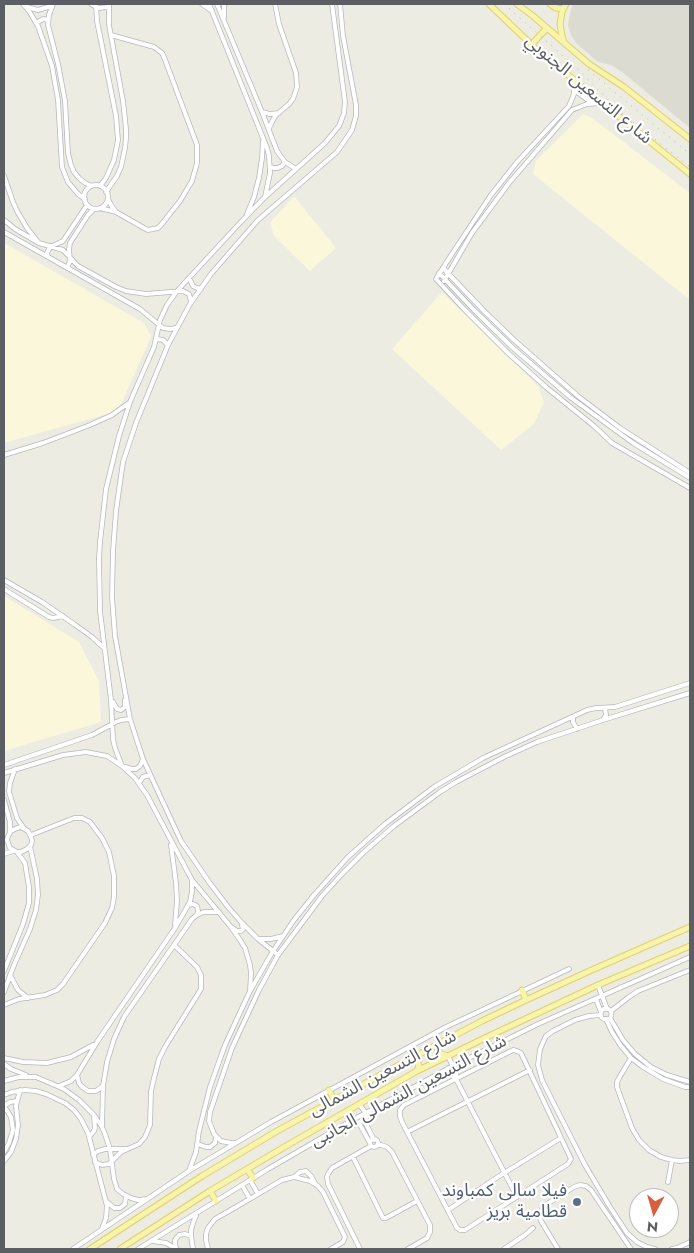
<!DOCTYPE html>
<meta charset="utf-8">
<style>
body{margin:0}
#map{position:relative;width:694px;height:1253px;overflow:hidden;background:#ecece3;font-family:Jost,sans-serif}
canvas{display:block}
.frame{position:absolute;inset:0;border:5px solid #5b5e62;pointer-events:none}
.north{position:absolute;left:629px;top:1188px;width:50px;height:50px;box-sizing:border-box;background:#fff;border:1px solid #bdbfc0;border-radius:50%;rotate:186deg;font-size:14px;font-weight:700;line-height:20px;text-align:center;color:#5b5e62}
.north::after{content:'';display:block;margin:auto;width:18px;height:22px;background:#d75e3e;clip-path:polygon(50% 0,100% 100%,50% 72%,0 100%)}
</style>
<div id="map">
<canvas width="694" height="1253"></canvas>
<div class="frame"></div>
<div class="north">N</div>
</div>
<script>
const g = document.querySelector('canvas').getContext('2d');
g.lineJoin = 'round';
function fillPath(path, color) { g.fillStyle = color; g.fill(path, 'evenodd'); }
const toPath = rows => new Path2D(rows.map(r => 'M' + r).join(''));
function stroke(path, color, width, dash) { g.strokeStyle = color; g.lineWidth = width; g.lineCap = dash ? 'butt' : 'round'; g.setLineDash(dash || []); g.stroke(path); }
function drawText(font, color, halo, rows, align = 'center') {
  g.font = font + ' Jost,"Noto Sans Arabic",sans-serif'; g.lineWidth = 4.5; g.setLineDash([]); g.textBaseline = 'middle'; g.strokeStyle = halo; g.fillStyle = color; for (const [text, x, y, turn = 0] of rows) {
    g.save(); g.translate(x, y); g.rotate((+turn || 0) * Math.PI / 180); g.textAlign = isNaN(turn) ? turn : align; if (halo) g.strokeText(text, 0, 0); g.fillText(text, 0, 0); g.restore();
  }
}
fillPath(toPath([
 [583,114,592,118,690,193,690,300,533,174,536,161],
 [294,196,336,248,310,271,274,236,270,223],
 [4,243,144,323,151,337,118,411,4,443],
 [442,292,538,386,544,402,534,424,501,450,392,349],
 [4,596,79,642,99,681,101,722,4,751]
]), '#faf7db');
fillPath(toPath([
 [573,4,690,4,690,128,622,72,611,65,598,62,577,44,571,35,568,25,570,13]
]), '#dcdbd2');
const minor = toPath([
 [23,4,29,11,38,26,52,66,58,100,62,167,68,182,78,194,85,199],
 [53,4,49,15,48,25,58,64,65,101,68,153,71,165,74,172,79,178,85,183,92,186],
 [91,4,98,8,108,7],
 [96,4,97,21,116,116,118,140,114,160,106,178,100,186],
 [202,4,212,11],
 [209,4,267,148,269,156,270,173,265,197],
 [217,4,262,112,277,151,285,162,296,169],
 [224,4,224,18],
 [27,7,38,10,48,7,53,4],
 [36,23,43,19,48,20],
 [573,79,574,87,574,94,569,106,518,161,491,195,448,260,436,279,464,309,508,353,547,388,594,426,612,443,690,488],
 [574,90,592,103],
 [262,112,270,114,279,113],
 [269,128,275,116,289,104,293,99,297,87,296,73,279,24,275,4],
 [270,167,274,168,278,168,282,166,285,162],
 [4,176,13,202,17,211,27,228,38,242],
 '84 197a12 12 0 1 1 24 0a12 12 0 1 1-24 0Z',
 [106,192,117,176,121,167,125,148,126,138,126,129,123,101,109,25,109,4],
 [108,199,111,205,116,212],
 [100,208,116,212,144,228,148,230,158,228,161,225,180,201,192,181,197,163,197,145,164,57,162,53,154,47,111,35],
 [247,214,254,197,259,178,262,158,263,141],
 [4,220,15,229,39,243,63,250,78,266,116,287,126,291,146,294,183,291,189,294,191,301],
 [4,232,140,309,163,328,170,329,176,328],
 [48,257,47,253,50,247,63,241,87,205],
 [67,268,70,261,69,249,70,243,88,215,94,209],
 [443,268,485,312,514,340,579,397,620,428,690,473],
 [439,273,474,310,513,348,570,397,633,443,690,478],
 [189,278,193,286,197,288,201,289],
 [444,281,472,233,509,183,572,110,587,104,602,103],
 [157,339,163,340,168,345],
 [4,455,43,443,90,425,112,415,130,402],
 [4,580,42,602,74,624,92,637,104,648],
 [4,589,49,617,53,618,63,616],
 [113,702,117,709,121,710,125,707,125,700],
 [573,717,573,722,577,729],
 [603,720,606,715,605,708],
 [4,765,92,735,116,722,121,720,130,719],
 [15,769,10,783,9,792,17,818,23,827],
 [4,773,63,755,86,752,107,756,122,766,132,769,136,769,140,766,143,759],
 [139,783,143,777,150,775],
 [4,800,10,822,10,832],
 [171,845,176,883,177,901,175,925],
 [4,854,13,851],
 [188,905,193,904,197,906,198,911,197,915],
 [233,928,237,931,241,931,243,929,242,925],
 [258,939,271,939,283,936],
 [278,955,258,939,242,923,228,907,209,882,181,841,143,759,130,719,115,636,112,597,113,551,116,511,123,462,136,423,168,345,190,304,211,274,258,220,337,152,352,130,356,116,356,105,343,36,340,4],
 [4,971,23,924,29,903,29,887,25,863,17,852,10,848,7,840,8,836,11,831,17,828,21,827,28,831,31,837,32,841,31,845,27,849,21,852,17,852],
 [10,975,18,990,28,998],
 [598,985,607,1009],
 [250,991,251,973,250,965,245,948,240,940,231,927,192,880,147,795,135,778,122,766,115,748,113,739,111,700,100,611,99,559,100,542,106,489,119,436,130,402,154,347,160,320,167,305,177,291,238,225,264,198,325,143,339,126,344,113,345,102,332,4],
 [4,992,14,965,30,929,36,910,38,895,37,879,30,846],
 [596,999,601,1012],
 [4,1005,19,999,45,995,57,990,63,984,105,923,112,908,114,897,114,876,109,852,102,838,90,822,82,818,74,818,31,835],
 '600.5 1014a5.5 5.5 0 1 1 11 0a5.5 5.5 0 1 1-11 0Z',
 [611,1011,629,997,638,991,690,970],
 [601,1015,589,1016,575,1020,553,1031,546,1036,540,1049,538,1065,542,1080,551,1098,585,1165,610,1207,627,1233,637,1242,647,1247,655,1249],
 [610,1018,623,1040,635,1054,651,1067,667,1075,690,1082],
 [606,1019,612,1032,621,1046,631,1058,643,1067,663,1079,685,1087,690,1087],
 [513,1050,517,1051,521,1053,571,1159,568,1164,465,1230,460,1230,457,1228,402,1122,400,1116,400,1110,404,1105,513,1050],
 [448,1056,456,1073,456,1079,517,1197],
 [4,1058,23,1062,47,1063,71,1057,93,1045],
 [631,1058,619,1078,617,1082,617,1087,632,1128,639,1140,649,1150,661,1157,672,1160,680,1161,690,1160],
 [4,1064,11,1069,26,1075],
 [448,1068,451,1075,456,1079],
 [77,1075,79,1083,81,1086,88,1091,96,1091,103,1086],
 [4,1081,19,1077,36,1077,64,1089,79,1100,94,1115,102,1127,105,1134,110,1149,114,1179,117,1189,123,1194,131,1198,138,1200,147,1199],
 [59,1086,71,1081,77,1075,97,1042,175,928,190,902,192,891,192,880],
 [4,1095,12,1092,25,1090,36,1091,46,1094,65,1103,74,1110,81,1119,88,1133,107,1206,106,1218,102,1229],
 [4,1106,11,1117,13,1130,9,1143,4,1152],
 [4,1106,10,1102,17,1101],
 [364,1120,374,1140],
 [349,1122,351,1124,355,1125,366,1118,366,1113,359,1104],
 [359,1123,370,1143],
 [102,1127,103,1086,107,1062,114,1039,124,1017,192,919,197,915,204,912,219,912],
 [407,1132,530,1070],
 [89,1137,94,1131,95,1128,94,1117],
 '370 1143a4 4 0 1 1 8 0a4 4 0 1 1-8 0Z',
 [236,1143,231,1143,221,1141,214,1134,209,1121,210,1112,232,1048,259,990,278,955,322,896,342,874,363,853,394,826,440,792,456,782,504,757,537,742,603,720,690,693],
 [198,1144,206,1147,210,1147,215,1143,216,1137],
 [377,1145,381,1145,387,1147,392,1152,430,1225,430,1232,427,1238,408,1249],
 [93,1155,98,1151,105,1149,126,1149],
 [353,1157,383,1218,386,1218,417,1201],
 [4,1161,11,1152,16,1139,18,1125,16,1106,20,1090],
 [95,1162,102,1165,109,1164,121,1152,139,1144,145,1137,150,1125,151,1091,154,1078,159,1059,165,1047,201,989,201,975,197,967,174,945],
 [189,1171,196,1152,199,1131,210,1087,225,1045,250,991,273,951,294,920,314,895,348,857,385,824,434,787,483,758,587,710,596,708,615,707,690,683],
 [294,1177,300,1172,306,1171,311,1176,315,1183],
 [250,1180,258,1194],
 [668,1182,672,1160],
 [242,1185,250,1199],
 [106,1201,114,1208,120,1208,125,1204,126,1196],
 [448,1210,504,1173,561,1138],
 [153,1241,166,1243,177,1249],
 [73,1249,189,1171,271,1122,446,1027,569,969],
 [138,1249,268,1169,349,1122,453,1066,538,1024,690,957],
 [176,1249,175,1243,175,1240,179,1235,185,1234,191,1236],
 [193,1249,191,1236,191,1230,193,1223,197,1213],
 [208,1249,206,1240,206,1234,208,1228,215,1219,236,1207,282,1180,294,1177,310,1181,318,1186,323,1192,345,1237,343,1242,331,1249],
 [360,1249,328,1184,327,1177,328,1174,332,1168,371,1146],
 [504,1249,525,1235,533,1228],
 [558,1249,541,1221,539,1216,542,1209,547,1204,574,1187,580,1185,586,1186,591,1190,631,1249],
 [672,1249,677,1248,690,1242]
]);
const major = toPath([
 [489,4,536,49,690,174],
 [517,4,533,16,589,64,624,87,690,139],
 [550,4,556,8,563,9],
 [564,42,562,36,560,24,562,12,566,4],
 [532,44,547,28],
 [522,990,526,1000],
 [438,1044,437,1047,438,1051,441,1054,448,1056],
 [410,1059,416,1061,418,1063,419,1066,417,1071],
 [329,1090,334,1100],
 [247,1169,253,1178],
 [210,1191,216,1201],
 [90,1249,202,1176,277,1131,410,1059,482,1021,526,1000,594,969,690,927],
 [120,1249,210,1191,286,1146,417,1071,487,1037,598,985,690,946]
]);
stroke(minor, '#b6b8bc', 5.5);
stroke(major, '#e3d066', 7);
stroke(minor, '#fff', 4);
stroke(major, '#f7f4ae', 5);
stroke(toPath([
 [504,4,578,69,619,111,690,167],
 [588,70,690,154]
]), '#b3b4b4', 1, [1, 6]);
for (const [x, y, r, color] of [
 [577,1202,5,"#5c6f8a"]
]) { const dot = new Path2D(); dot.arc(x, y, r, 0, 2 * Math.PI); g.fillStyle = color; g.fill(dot); stroke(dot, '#fff', 2); }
drawText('18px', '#5b5e62', '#fff', [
 ["شارع التسعين الجنوبي",588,90,40],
 ["شارع التسعين الشمالى",383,1074,-28],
 ["شارع التسعين الشمالى الجانبى",409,1092,-28]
]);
drawText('18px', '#4e5e75', '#fff', [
 ["فيلا سالى كمباوند",567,1192],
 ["قطامية بريز",567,1213]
], 'right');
</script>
